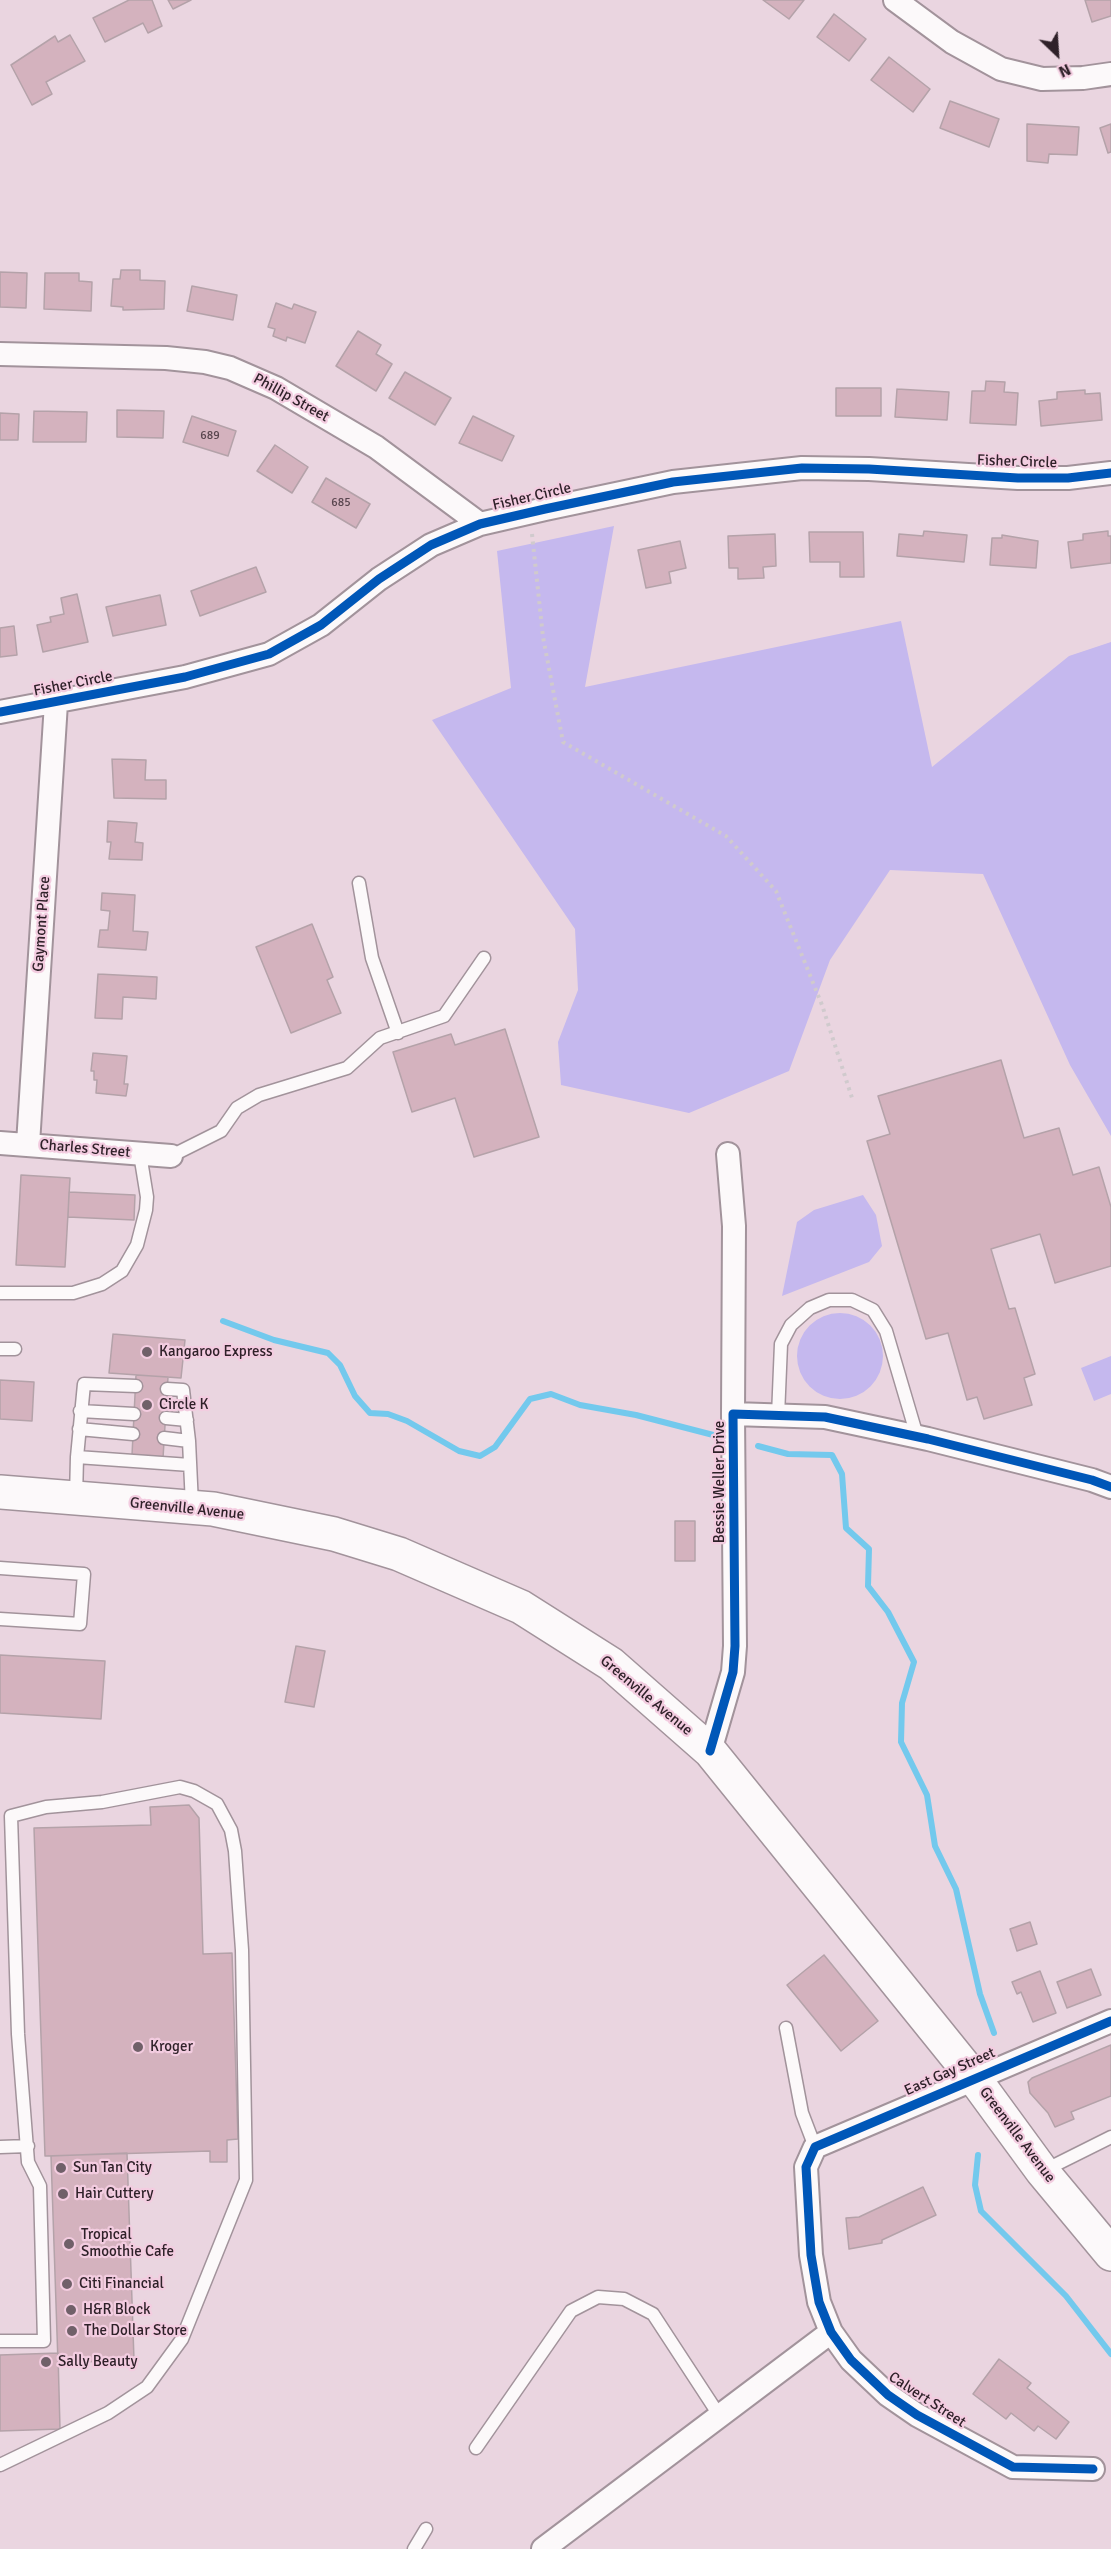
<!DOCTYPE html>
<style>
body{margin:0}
#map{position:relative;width:1111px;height:2549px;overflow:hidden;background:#ead5e0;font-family:Signika,sans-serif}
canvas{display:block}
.north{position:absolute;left:1027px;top:24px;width:60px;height:60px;-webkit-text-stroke:4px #f3cce0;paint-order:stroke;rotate:155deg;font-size:16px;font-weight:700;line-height:24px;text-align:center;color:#2f2129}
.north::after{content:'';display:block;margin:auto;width:21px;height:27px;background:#2f2129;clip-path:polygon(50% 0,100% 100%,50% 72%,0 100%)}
</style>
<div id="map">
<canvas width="1111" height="2549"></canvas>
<div class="north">N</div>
</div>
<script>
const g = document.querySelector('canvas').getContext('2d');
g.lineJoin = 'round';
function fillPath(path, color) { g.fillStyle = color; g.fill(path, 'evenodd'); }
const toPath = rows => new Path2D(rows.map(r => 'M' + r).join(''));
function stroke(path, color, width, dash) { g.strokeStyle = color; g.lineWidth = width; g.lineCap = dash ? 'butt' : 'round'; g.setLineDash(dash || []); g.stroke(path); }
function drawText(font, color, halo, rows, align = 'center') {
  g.font = font + ' Signika,sans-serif'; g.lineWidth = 4.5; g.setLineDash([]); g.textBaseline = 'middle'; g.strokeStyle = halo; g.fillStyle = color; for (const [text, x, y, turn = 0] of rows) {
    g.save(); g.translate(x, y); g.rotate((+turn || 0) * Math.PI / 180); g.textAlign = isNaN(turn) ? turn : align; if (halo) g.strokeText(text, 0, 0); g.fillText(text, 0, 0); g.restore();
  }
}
fillPath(toPath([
 [614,526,585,687,901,621,932,767,1069,656,1111,642,1111,1136,1070,1065,983,874,890,870,830,960,789,1071,689,1113,561,1085,558,1042,578,990,575,929,432,720,511,688,497,551],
 [863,1195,876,1215,882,1246,869,1262,782,1296,797,1222,814,1210],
 '797 1356a43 43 0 1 1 86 0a43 43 0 1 1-86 0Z',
 [1111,1356,1111,1394,1094,1401,1081,1368]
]), '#c5b8ee');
stroke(toPath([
 [223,1321,274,1340,328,1353,340,1365,355,1396,370,1413,388,1414,407,1421,459,1451,480,1456,495,1447,530,1399,551,1394,580,1405,636,1415,721,1437],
 [758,1446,788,1454,832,1455,842,1474,846,1528,869,1549,868,1586,888,1612,914,1662,902,1703,901,1742,927,1795,935,1846,956,1889,980,1994,994,2033],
 [978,2155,975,2185,981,2211,1066,2296,1111,2354]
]), '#73c9ed', 6);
const building = toPath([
 [129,0,152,0,162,26,148,33,143,23,105,42,93,18,129,0],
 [168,0,191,0,173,9,168,0],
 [763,0,804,0,789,19,763,0],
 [1085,0,1111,0,1111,16,1092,22,1085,0],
 [834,14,866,39,849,61,817,37,834,14],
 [70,35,85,61,46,82,52,94,32,105,11,65,55,36,58,42,70,35],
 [889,57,930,89,913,112,871,80,889,57],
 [950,101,999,119,989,147,940,128,950,101],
 [1027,124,1079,127,1077,155,1049,154,1048,163,1027,161,1027,124],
 [1111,124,1111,152,1108,153,1100,128,1111,124],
 [121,270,140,270,140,280,165,281,164,309,123,310,123,307,111,306,113,279,120,279,121,270],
 [0,272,27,273,26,308,0,307,0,272],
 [45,273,79,273,79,281,92,282,91,311,44,309,45,273],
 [192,286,237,295,233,320,187,311,192,286],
 [276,303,292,309,294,304,316,312,305,343,287,337,286,341,273,336,275,329,268,327,276,303],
 [358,331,381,345,376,354,392,364,376,391,336,366,358,331],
 [405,372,451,398,435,425,389,398,405,372],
 [986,381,1005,382,1004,392,1018,393,1016,425,970,423,972,391,985,391,986,381],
 [836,388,881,388,881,416,836,416,836,388],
 [897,389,949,392,947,420,895,417,897,389],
 [1085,390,1085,394,1100,393,1102,420,1041,426,1039,401,1057,399,1057,392,1085,390],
 [117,410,164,411,163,438,117,437,117,410],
 [34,411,87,412,86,442,33,442,34,411],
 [0,413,19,414,18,440,0,440,0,413],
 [192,416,236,431,228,456,183,442,192,416],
 [473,416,514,436,502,461,459,443,473,416],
 [275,445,308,467,292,493,257,471,275,445],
 [326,478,370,504,356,528,312,502,326,478],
 [924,531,967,535,964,562,897,556,899,534,923,536,924,531],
 [1108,531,1108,536,1111,536,1111,563,1071,568,1068,542,1083,540,1083,534,1108,531],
 [809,532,863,532,864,577,840,577,840,562,810,562,809,532],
 [775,534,776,566,763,567,764,578,738,579,738,568,729,568,728,536,775,534],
 [1002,535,1038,541,1036,568,990,565,992,538,1002,538,1002,535],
 [680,541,686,568,669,572,671,583,646,588,638,550,680,541],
 [256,567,266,592,200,616,191,591,256,567],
 [77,594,88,642,43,652,37,625,51,622,50,617,64,614,61,598,77,594],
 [160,595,166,625,113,636,106,607,160,595],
 [14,626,17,655,0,657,0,628,14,626],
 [112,759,146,760,145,780,166,780,166,799,114,798,112,759],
 [108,821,137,823,135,842,143,843,142,860,109,859,111,842,107,842,108,821],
 [102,893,135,895,133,931,148,932,146,950,98,947,100,930,108,930,110,911,101,910,102,893],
 [312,924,333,977,327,980,341,1013,291,1033,256,947,312,924],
 [98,974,157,977,156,999,123,997,122,1019,95,1018,98,974],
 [505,1029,539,1137,474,1157,455,1098,412,1112,393,1052,451,1034,455,1045,505,1029],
 [93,1053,127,1056,124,1084,128,1084,126,1096,96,1093,97,1080,94,1080,94,1071,91,1071,93,1053],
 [1001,1060,1024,1138,1059,1128,1073,1175,1099,1167,1111,1207,1111,1266,1055,1283,1040,1234,991,1249,1009,1309,1015,1308,1035,1374,1024,1378,1032,1405,984,1419,977,1397,967,1400,948,1333,926,1339,867,1141,890,1134,878,1096,1001,1060],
 [21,1175,70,1178,65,1267,16,1265,21,1175],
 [69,1192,135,1195,134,1220,68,1217,69,1192],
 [113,1334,185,1340,181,1378,109,1373,113,1334],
 [136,1375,168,1377,163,1458,132,1455,136,1375],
 [0,1380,34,1382,32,1421,0,1419,0,1380],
 [675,1521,695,1521,695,1561,675,1561,675,1521],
 [296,1646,325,1651,314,1707,285,1702,296,1646],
 [0,1655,105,1661,101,1719,0,1713,0,1655],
 [189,1805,199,1818,203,1954,232,1953,238,2139,227,2140,227,2162,210,2162,210,2151,45,2156,34,1828,151,1825,150,1807,189,1805],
 [1030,1922,1037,1944,1017,1951,1010,1929,1030,1922],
 [824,1955,878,2021,841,2051,787,1985,824,1955],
 [1091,1969,1101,1995,1067,2008,1057,1982,1091,1969],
 [1040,1971,1056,2013,1033,2022,1021,1992,1017,1994,1012,1982,1040,1971],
 [1111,2045,1111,2096,1071,2112,1074,2119,1055,2127,1048,2113,1030,2093,1028,2082,1032,2078,1111,2045],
 [127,2153,134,2360,58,2363,51,2156,127,2153],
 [923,2187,936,2215,882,2240,882,2243,849,2249,846,2218,859,2217,923,2187],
 [58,2353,60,2429,0,2431,0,2355,58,2353],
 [999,2359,1031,2383,1027,2388,1069,2422,1056,2439,1038,2426,1034,2431,1011,2413,1006,2419,973,2394,999,2359]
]);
fillPath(building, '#d4b2be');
stroke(building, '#b4a2a9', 1.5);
const lane = toPath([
 [359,883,372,958,398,1033],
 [171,1156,221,1131,237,1108,259,1095,347,1068,380,1038,444,1016,484,958],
 [0,1293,73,1293,102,1284,122,1271,137,1245,146,1210,147,1197,140,1154],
 [0,1349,15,1349],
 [136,1386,84,1384,77,1457,190,1465],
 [167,1389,183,1390,189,1441,192,1505],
 [80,1411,134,1414],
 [778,1416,781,1344,791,1325,810,1308,829,1300,852,1300,873,1310,886,1331,917,1436],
 [166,1418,187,1420],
 [79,1429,133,1434],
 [164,1438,189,1441],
 [76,1498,77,1457],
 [0,1568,84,1574,80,1624,0,1619],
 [786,2028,802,2113,815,2147],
 [0,2147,28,2146],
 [1045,2170,1111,2137],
 [0,2341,44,2341,40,2186,28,2162,18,2034,11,1816,46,1807,102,1802,180,1787,194,1791,217,1804,231,1830,235,1851,242,1950,246,2180,182,2339,147,2387,108,2413,0,2465],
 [476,2448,571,2311,598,2297,624,2299,653,2314,719,2415],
 [414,2549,426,2529]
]);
const street = toPath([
 [895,0,952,42,1001,69,1042,79,1083,78,1111,74],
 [0,354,166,358,205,362,230,368,276,388,376,447,480,524],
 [0,712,185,677,269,654,321,625,379,579,431,545,480,524,545,509,673,482,802,468,869,469,1018,478,1068,478,1111,473],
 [0,1143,171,1156],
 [28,1144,56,703],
 [728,1154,734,1226,733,1414],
 [710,1751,733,1672,735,1646,733,1414,825,1417,928,1439,1092,1480,1111,1487],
 [1093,2469,1013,2467,917,2415,888,2395,851,2360,831,2332,819,2302,811,2255,806,2167,815,2147,1111,2021],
 [543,2549,831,2332]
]);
const primary = toPath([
 [0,1492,213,1509,334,1534,399,1554,521,1607,611,1664,710,1751,974,2078,1042,2171,1111,2254]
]);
stroke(lane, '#a2939b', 15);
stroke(street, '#a2939b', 26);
stroke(primary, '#a2939b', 36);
stroke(toPath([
 [532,534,543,637,563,742,726,836,776,891,822,1005,853,1101]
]), '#d0cacd', 4, [3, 4.5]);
stroke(lane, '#fcf9fa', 12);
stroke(street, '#fcf9fa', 22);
stroke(primary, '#fcf9fa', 33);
stroke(toPath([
 [0,712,185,677,269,654,321,625,379,579,431,545,480,524,545,509,673,482,802,468,869,469,1018,478,1068,478,1111,473],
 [710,1751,733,1672,735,1646,733,1414,825,1417,928,1439,1092,1480,1111,1487],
 [1093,2469,1013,2467,917,2415,888,2395,851,2360,831,2332,819,2302,811,2255,806,2167,815,2147,1111,2021]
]), '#0057b8', 9);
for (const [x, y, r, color] of [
 [147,1352,6,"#706069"],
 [147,1405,6,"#706069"],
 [138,2047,6,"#706069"],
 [61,2168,6,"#706069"],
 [63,2194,6,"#706069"],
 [69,2244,6,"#706069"],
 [67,2284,6,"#706069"],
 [71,2310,6,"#706069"],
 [72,2331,6,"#706069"],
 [46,2362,6,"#706069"]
]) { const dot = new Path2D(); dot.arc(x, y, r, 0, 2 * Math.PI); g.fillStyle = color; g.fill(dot); stroke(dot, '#f3cce0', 2); }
drawText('12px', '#58454e', null, [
 ["689",210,436],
 ["685",341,503]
]);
drawText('15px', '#2f2129', '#f3cce0', [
 ["Phillip Street",291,398,29],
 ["Fisher Circle",1017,462,2],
 ["Fisher Circle",532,497,-13],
 ["Fisher Circle",73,684,-11],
 ["Gaymont Place",42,924,-86],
 ["Charles Street",85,1149,5],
 ["Bessie Weller Drive",720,1482,-90],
 ["Greenville Avenue",187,1509,6],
 ["Greenville Avenue",646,1696,40],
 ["East Gay Street",950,2072,-24],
 ["Greenville Avenue",1017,2135,53],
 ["Calvert Street",927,2400,33]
]);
drawText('15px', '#2f2129', '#f3cce0', [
 ["Kangaroo Express",159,1352],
 ["Circle K",159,1405],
 ["Kroger",150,2047],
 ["Sun Tan City",73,2168],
 ["Hair Cuttery",75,2194],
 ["Tropical",81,2235],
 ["Smoothie Cafe",81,2252],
 ["Citi Financial",79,2284],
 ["H&R Block",83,2310],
 ["The Dollar Store",84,2331],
 ["Sally Beauty",58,2362]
], 'left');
</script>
